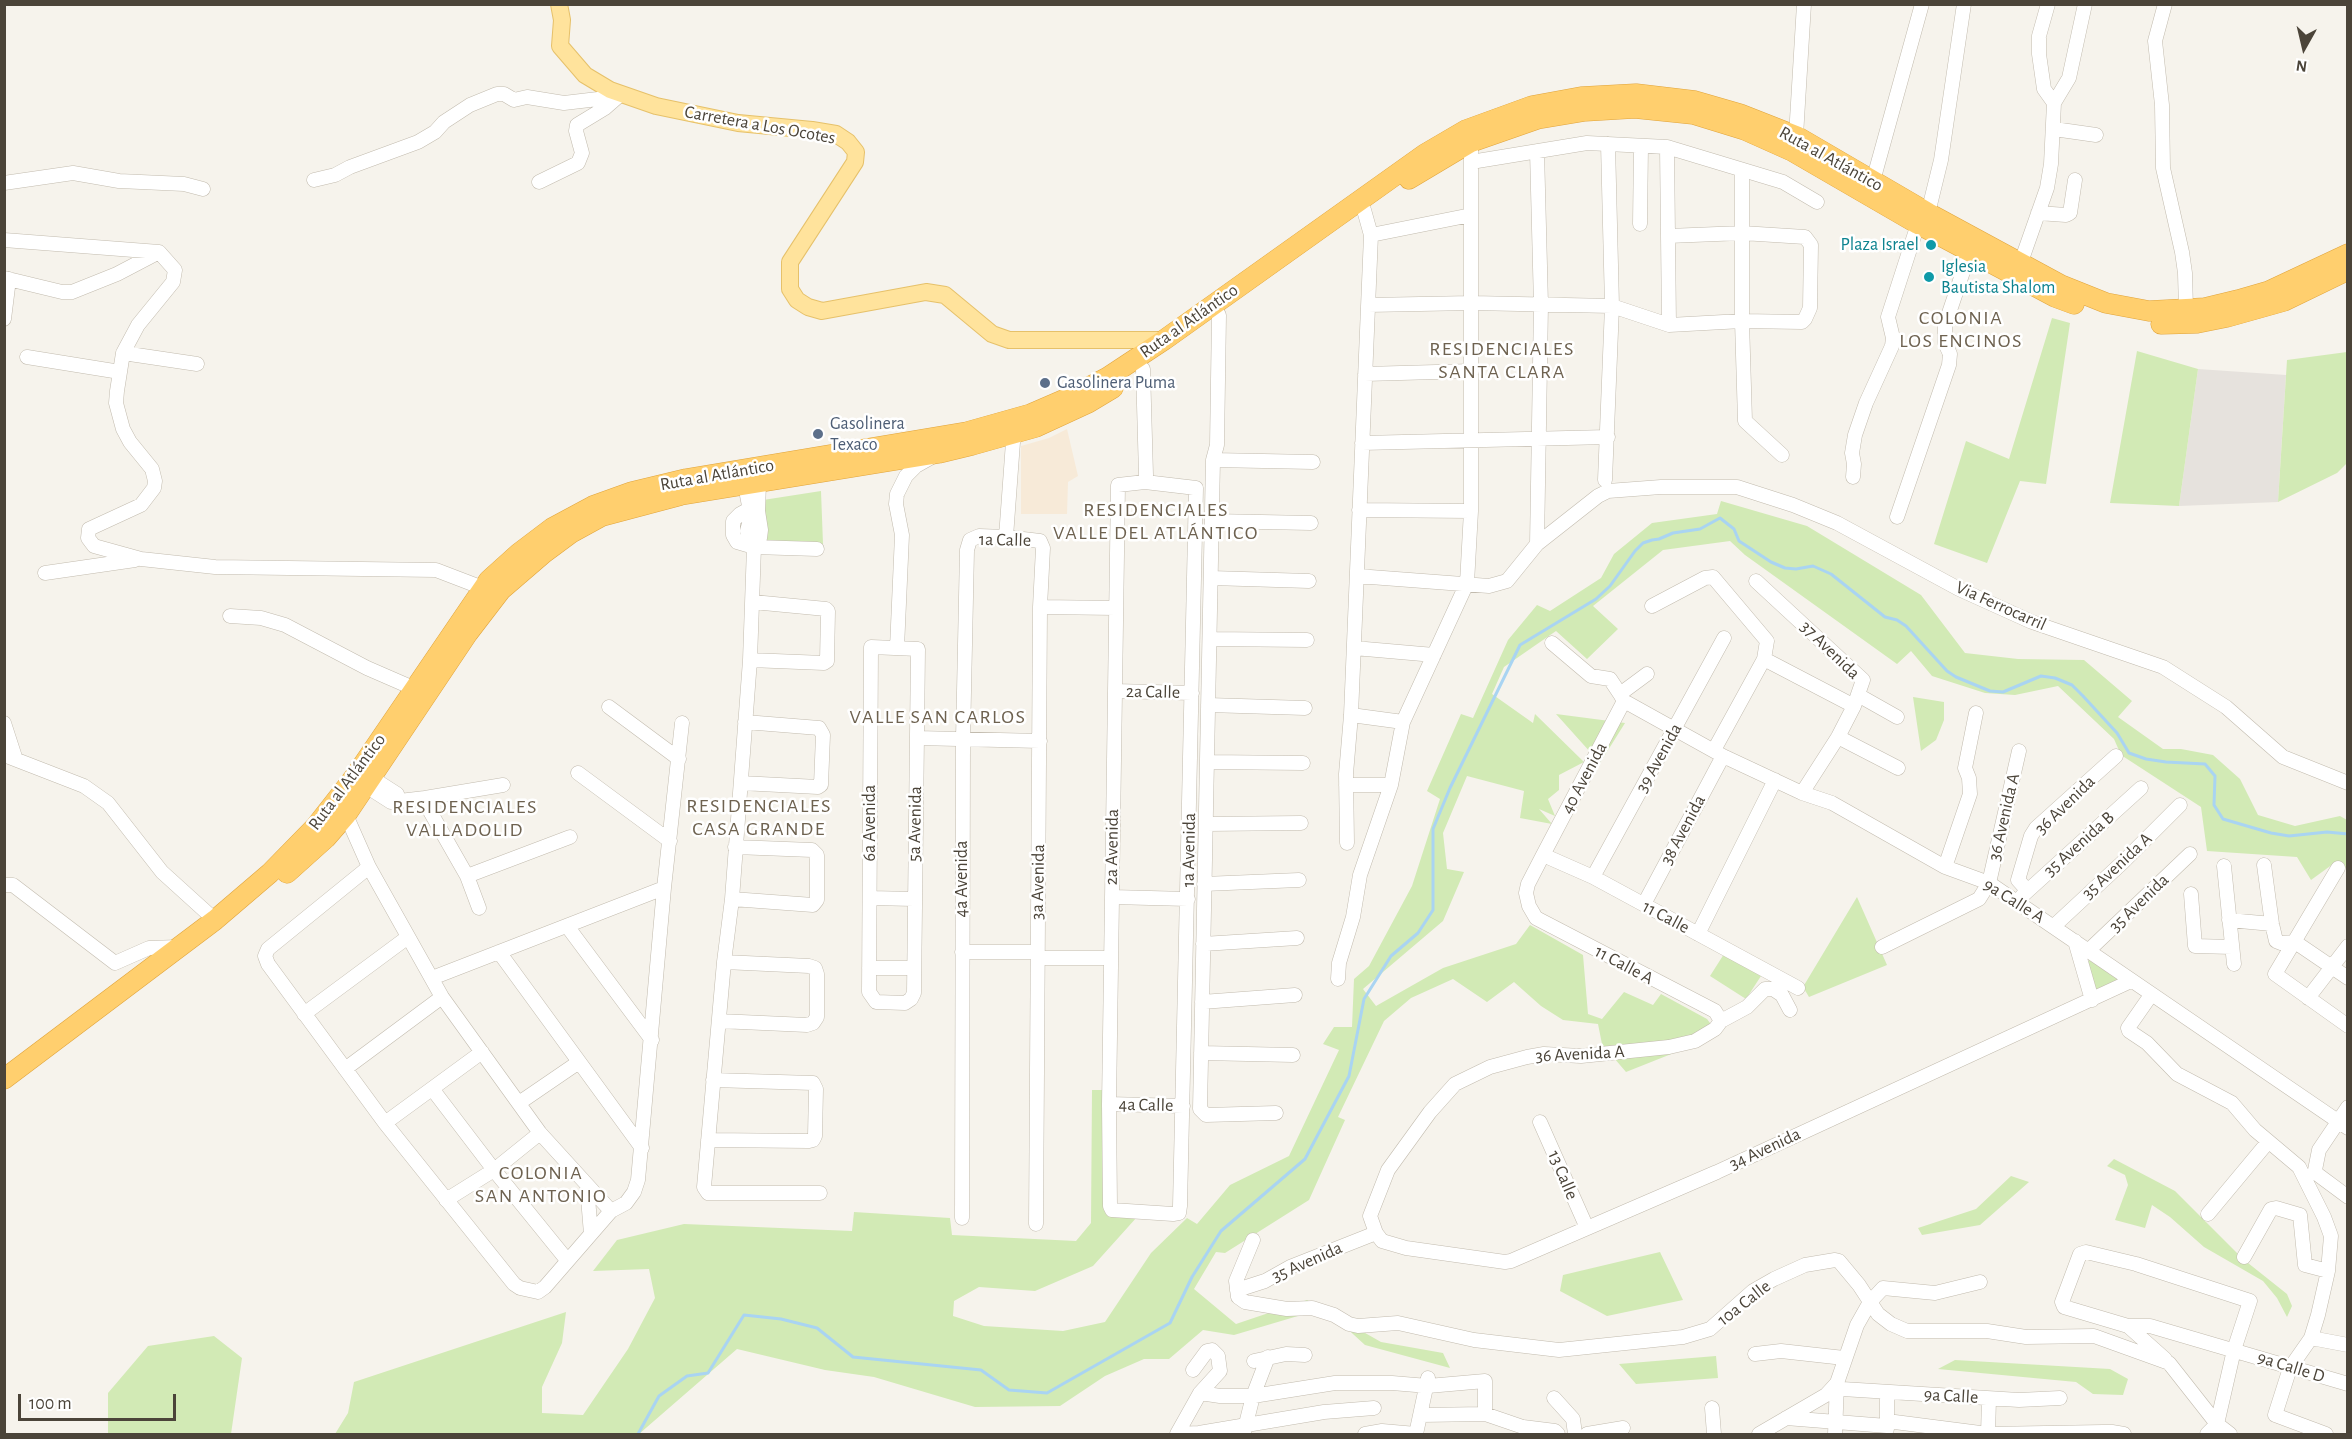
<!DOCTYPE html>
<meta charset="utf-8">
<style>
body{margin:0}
#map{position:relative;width:2352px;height:1439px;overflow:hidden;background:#f6f3ec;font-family:"Alegreya Sans",sans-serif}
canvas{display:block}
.frame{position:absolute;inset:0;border:6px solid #4b4439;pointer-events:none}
.north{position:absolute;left:2274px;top:18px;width:60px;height:60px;-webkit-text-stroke:4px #fff;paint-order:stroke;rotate:188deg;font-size:16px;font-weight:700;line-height:24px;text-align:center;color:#4b4439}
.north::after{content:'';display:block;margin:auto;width:21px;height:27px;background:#4b4439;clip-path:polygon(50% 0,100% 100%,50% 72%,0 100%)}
.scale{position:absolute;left:18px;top:1394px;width:158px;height:27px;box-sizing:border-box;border:3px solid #4b4439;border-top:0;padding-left:8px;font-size:18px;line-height:21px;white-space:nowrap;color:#4b4439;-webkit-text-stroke:4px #fff;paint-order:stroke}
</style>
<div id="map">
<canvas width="2352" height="1439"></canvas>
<div class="frame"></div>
<div class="north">N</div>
<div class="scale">100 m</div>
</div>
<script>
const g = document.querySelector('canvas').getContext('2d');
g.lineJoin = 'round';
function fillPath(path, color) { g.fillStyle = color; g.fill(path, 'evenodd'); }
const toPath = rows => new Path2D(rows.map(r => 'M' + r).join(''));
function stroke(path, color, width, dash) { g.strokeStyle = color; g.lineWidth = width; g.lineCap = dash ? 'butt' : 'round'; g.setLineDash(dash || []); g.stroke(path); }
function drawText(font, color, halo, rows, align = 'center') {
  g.font = font + ' "Alegreya Sans",sans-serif'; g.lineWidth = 5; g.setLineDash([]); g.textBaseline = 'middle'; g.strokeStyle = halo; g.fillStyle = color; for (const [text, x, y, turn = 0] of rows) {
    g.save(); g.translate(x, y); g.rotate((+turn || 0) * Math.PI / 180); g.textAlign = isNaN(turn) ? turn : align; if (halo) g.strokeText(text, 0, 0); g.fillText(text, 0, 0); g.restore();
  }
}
fillPath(toPath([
 [1067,429,1078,476,1068,482,1067,514,1021,514,1021,446,1049,438]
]), '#f7ead8');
fillPath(toPath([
 [2198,369,2286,375,2278,502,2179,506]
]), '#e6e2dd');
fillPath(toPath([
 [2052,318,2070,323,2046,484,2020,481,1987,563,1934,544,1966,441,2009,459],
 [2137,351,2198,369,2179,506,2110,503],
 [2347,352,2347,463,2337,473,2278,502,2287,360],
 [821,491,823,544,753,542,755,509,763,500],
 [1721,501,1807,526,1921,595,1965,653,2018,659,2084,660,2132,701,2118,717,2163,749,2181,749,2213,755,2240,779,2258,815,2295,826,2340,816,2347,820,2347,868,2333,864,2311,880,2297,857,2207,851,2201,807,2121,755,2114,739,2058,686,2015,695,1985,693,1932,676,1911,651,1897,664,1745,555,1730,541,1663,550,1593,606,1618,629,1587,659,1556,631,1504,667,1492,694,1533,723,1535,714,1584,762,1559,775,1559,790,1548,799,1555,816,1539,809,1552,824,1520,818,1524,791,1467,776,1443,833,1447,869,1464,872,1443,921,1363,989,1376,1006,1443,968,1516,944,1530,925,1583,955,1588,1014,1602,1019,1624,992,1653,1005,1661,994,1707,1019,1719,1035,1626,1072,1602,1044,1598,1024,1563,1020,1541,1006,1514,982,1487,1002,1453,979,1411,998,1384,1021,1338,1117,1345,1120,1309,1200,1225,1253,1216,1252,1194,1289,1236,1324,1307,1300,1381,1342,1443,1353,1450,1368,1365,1345,1342,1324,1308,1313,1234,1335,1203,1330,1169,1359,1144,1359,1105,1376,1060,1406,975,1407,874,1377,825,1370,737,1349,639,1434,335,1434,348,1413,354,1382,566,1312,562,1343,542,1387,542,1413,583,1415,628,1349,655,1298,649,1269,593,1271,617,1240,684,1224,852,1231,854,1212,950,1218,952,1235,1076,1241,1091,1223,1092,1090,1103,1090,1109,1217,1137,1217,1093,1266,1035,1291,979,1287,954,1301,953,1316,984,1326,1063,1331,1105,1322,1151,1253,1187,1218,1197,1224,1230,1185,1289,1156,1339,1050,1323,1044,1334,1027,1352,1027,1354,979,1369,966,1412,886,1440,799,1427,791,1461,714,1473,718,1508,640,1537,605,1550,611,1601,578,1614,554,1652,523,1717,514],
 [1913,697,1944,702,1944,720,1936,740,1921,751],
 [1556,714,1625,723,1600,763],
 [1857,897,1887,965,1809,997,1803,987],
 [1724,954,1761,976,1746,999,1710,976],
 [2094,958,2123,980,2097,993,2088,961],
 [2114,1159,2175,1191,2243,1259,2287,1294,2292,1306,2287,1317,2277,1298,2263,1281,2204,1247,2170,1217,2152,1205,2145,1228,2115,1220,2128,1185,2125,1175,2107,1166],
 [2011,1176,2029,1182,1980,1225,1922,1235,1918,1228,1976,1209],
 [1660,1252,1683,1300,1607,1316,1560,1291,1563,1275],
 [214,1336,242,1358,231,1434,108,1434,108,1393,148,1346],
 [1716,1356,1718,1378,1636,1384,1619,1364],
 [1955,1360,2110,1369,2128,1379,2123,1395,2093,1394,2076,1382,1938,1369]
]), '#d2eab5');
stroke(toPath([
 [638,1434,659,1396,687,1376,708,1373,744,1315,781,1319,817,1328,853,1357,981,1370,1009,1390,1047,1393,1170,1323,1192,1277,1221,1231,1305,1159,1349,1076,1364,999,1391,956,1418,933,1433,910,1433,829,1450,788,1520,645,1596,599,1610,586,1635,551,1643,543,1652,540,1659,539,1673,533,1700,529,1720,518,1734,529,1739,541,1771,562,1785,568,1796,569,1813,566,1831,574,1885,617,1897,620,1906,626,1947,671,1956,677,1990,691,2003,692,2041,676,2055,678,2072,685,2083,696,2117,733,2129,753,2146,759,2166,762,2205,764,2215,776,2214,805,2223,819,2271,833,2289,836,2327,832,2348,834]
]), '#a9d4f2', 3);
const minor = toPath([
 [2048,4,2039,36,2039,54,2044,89,2054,103],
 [2165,4,2155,41,2162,105,2163,168,2182,252,2185,273,2186,309],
 [2054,129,2096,135],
 [1796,136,1804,4],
 [1667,147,1669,325],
 [1471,162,1587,143,1667,147,1783,182,1817,202],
 [1742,171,1742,321,1745,421,1782,455],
 [314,180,335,175,350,167,418,142,435,132,444,122,470,105,497,94,504,94,514,100,527,97,564,103,598,99,618,93],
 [1873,181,1922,4],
 [539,182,578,163,582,153,576,131,577,125,605,108,621,94],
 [4,183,73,173,119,181,184,184,203,189],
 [1928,213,1941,160,1964,4],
 [2038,213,2066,215,2070,213,2075,180],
 [1640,224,1641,146],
 [1371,235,1471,215],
 [4,240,159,252,175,270,173,282,138,325,123,353,117,391,116,403,123,429,130,442,152,469,155,481,154,488,141,505,89,529,88,538,94,546,141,559,215,567,436,570,483,588],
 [2021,262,2047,188,2051,164,2054,103,2069,78,2085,4],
 [4,278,62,292,72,292,117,274,159,252],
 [1368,305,1472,303,1612,306,1669,325,1742,321,1802,322,1805,319,1810,308,1811,245,1805,237,1742,233,1668,236],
 [1219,315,1217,445,1213,460,1200,1109,1206,1115,1276,1113],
 [4,319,9,279],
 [123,353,197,364],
 [27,357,120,372],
 [1143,369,1146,475,1145,482],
 [1365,374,1472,371],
 [1362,443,1608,437],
 [1213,460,1313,462],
 [1853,477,1854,464,1852,453,1855,435,1866,403,1892,346,1893,338,1888,317,1918,224],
 [1605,480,1612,306,1608,144],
 [1145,482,1196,488,1180,1206,1179,1213,1173,1214,1112,1210,1110,1206,1109,1104,1118,485,1145,482],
 [745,485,751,516,747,531,754,547,750,660,732,899,724,962,704,1187,708,1193,820,1193],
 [749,509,740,514,733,521,733,535,737,542,754,547,817,549],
 [1359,510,1471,511],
 [1897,517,1949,365,1950,354,1945,343,1945,325,1970,251],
 [1212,521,1311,523],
 [1006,537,1013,442,1017,433],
 [1537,544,1541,305,1537,151],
 [754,547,760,538,761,530,758,511,759,483],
 [45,573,135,560],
 [1357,576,1489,586,1507,581,1537,544,1598,496,1608,491,1661,487,1737,487,1793,505,1837,523,1959,589,2032,622,2163,667,2226,707,2283,757,2348,783],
 [1211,578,1309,581],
 [1756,581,1863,680,1854,706,1838,737,1802,793],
 [1652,606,1705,578,1713,577,1767,641,1764,659,1714,750],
 [1040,607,1116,608],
 [230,616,261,618,285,625,367,668,413,688],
 [1210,639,1307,640],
 [1552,643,1591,676,1610,679,1620,694],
 [871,647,918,649,914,993,911,999,905,1003,876,1002,869,992,871,647],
 [897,648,902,535,896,504,897,494,906,476,916,466,932,457],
 [1354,648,1434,655],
 [1764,659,1854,706],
 [750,660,824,663,827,661,828,611,826,609,753,602],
 [1115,691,1192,693],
 [1858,695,1897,717],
 [1624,701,1723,756,1802,793,1832,803,1945,867,1989,883,2348,1128],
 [1624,701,1620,694,1647,674],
 [1208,705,1305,708],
 [609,707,679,759],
 [1351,715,1403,722],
 [4,723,15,757],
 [1838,737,1898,768],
 [917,738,1040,741],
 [4,755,84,786,108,803,162,872,215,920],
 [1207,762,1303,763],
 [578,773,670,841],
 [372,778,397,794,399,801],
 [741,783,818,787,821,785,823,735,819,728,745,722],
 [1346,785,1391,785],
 [366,786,391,802,425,798,427,806,467,876,479,908],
 [425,798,503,785],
 [346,815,369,867,442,997,540,1133,611,1211],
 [1206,824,1301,823],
 [1347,843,1346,774,1351,715,1371,235,1364,210],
 [1543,855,1624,701],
 [2264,865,2272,924,2276,941,2281,943,2295,942,2348,978],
 [2224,866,2234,964],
 [369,867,268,949,265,956,268,964,385,1123,514,1284,520,1288,538,1292,545,1287,611,1211,626,1203,634,1192,638,1180,664,888,682,723],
 [1945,867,1970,794,1969,778,1965,768,1976,713],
 [2338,868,2275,974,2348,1026],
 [467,876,570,837],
 [1593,877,1724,638],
 [1204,884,1299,880],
 [4,885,13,885,115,963,149,948,178,947],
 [2027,890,2018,880,2031,836,2036,828,2116,756],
 [2191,894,2195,946,2232,947],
 [2022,896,2141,788],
 [1112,897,1188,899],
 [870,898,914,899],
 [732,899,813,905,817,900,817,855,812,850,735,847],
 [1644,904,1723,756],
 [2229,920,2272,924],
 [567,926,652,1040],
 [2054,926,2123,862,2180,805],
 [1698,934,1775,780],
 [2075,941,2092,1000],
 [1203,944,1297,938],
 [1882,947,1979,899,1989,883,2019,751],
 [2088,951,2190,854],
 [499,952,642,1148],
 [962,952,1037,952],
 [1038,958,1111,958],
 [869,968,913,968],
 [432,978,664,888],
 [1338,979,1339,963,1353,917,1360,875,1391,785,1403,722,1467,583,1471,511,1471,142],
 [2151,995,2128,1028,2129,1031,2147,1043,2177,1074,2232,1103,2255,1130,2299,1167,2324,1217,2331,1236,2328,1271,2318,1315,2311,1338,2290,1368,2275,1415,2326,1434],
 [2308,998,2348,946],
 [1202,1002,1295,995],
 [1790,1010,1782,995,1773,989,1765,989,1747,1007,1721,1021,1715,1029,1695,1041,1669,1047,1581,1056,1544,1054,1527,1057,1490,1067,1455,1084,1430,1112,1388,1170,1370,1216,1376,1233,1382,1241,1406,1248,1505,1262,1511,1261,1717,1172,2131,981],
 [304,1014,408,937],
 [719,1021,807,1025,813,1023,817,1017,817,974,815,968,809,966,724,962],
 [1721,1021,1715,1011,1536,918,1529,906,1526,893,1528,884,1543,855,1593,877,1798,988],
 [1201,1053,1293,1055],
 [345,1069,442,997],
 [433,1090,494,1170,567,1260],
 [519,1103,579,1062],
 [1109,1104,1183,1106],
 [2348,1107,2319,1150,2315,1170,2317,1174,2348,1197],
 [1540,1122,1587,1228],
 [385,1123,482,1052],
 [708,1140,809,1141,813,1140,815,1136,816,1089,813,1083,713,1080],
 [587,1186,591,1234],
 [446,1200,494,1170,540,1133],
 [2208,1214,2268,1142],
 [962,1218,963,739,967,550,970,540,979,536,1006,537,1040,541,1043,548,1040,607,1036,1224],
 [1253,1240,1236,1281,1238,1297,1245,1302,1287,1309,1312,1308,1334,1315,1349,1324,1358,1326,1398,1323,1474,1340,1559,1350,1683,1337,1710,1329,1753,1291,1774,1279,1805,1265,1835,1260,1839,1261,1859,1285,1878,1314,1891,1324,1907,1331,1987,1331,2026,1337,2094,1336,2169,1363,2217,1424,2230,1434],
 [2244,1257,2271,1209,2276,1208,2300,1215,2305,1265,2328,1271],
 [1237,1290,1265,1281,1290,1267,1376,1233],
 [2128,1326,2150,1326,2348,1384],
 [2311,1338,2348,1345],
 [1755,1354,1781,1351,1844,1358],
 [2165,1359,2128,1326,2064,1307,2062,1302,2080,1254,2086,1252,2136,1264,2250,1301,2234,1350,2217,1424,2207,1434],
 [1254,1361,1286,1354,1305,1355],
 [1842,1389,2019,1400,2060,1398],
 [1200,1393,1220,1396,1253,1396,1335,1383,1392,1383,1428,1386,1485,1381,1485,1414],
 [1554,1398,1573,1419,1575,1434],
 [1712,1408,1714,1434],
 [1421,1415,1485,1414,1523,1427,1555,1431,1558,1434],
 [1786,1418,1887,1426],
 [1887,1421,1988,1434,2103,1432],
 [1887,1429,1887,1393],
 [1244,1432,1253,1396,1268,1357],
 [1177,1434,1199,1433,1324,1412,1374,1408],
 [1177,1434,1200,1393,1220,1371,1218,1356,1212,1350,1207,1351,1193,1370],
 [1365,1434,1382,1431,1416,1434],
 [1416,1434,1428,1378],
 [1587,1434,1623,1428],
 [1759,1434,1826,1395,1837,1383,1857,1325,1870,1302,1883,1288,1935,1293,1980,1282],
 [1835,1434,1837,1383],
 [1988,1434,1989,1399],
 [2103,1434,2103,1432,2112,1432,2124,1434]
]);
const major = toPath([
 [559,4,562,20,560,46,585,75,610,90,656,106,738,123,812,130,836,134,848,142,856,152,855,162,790,262,790,289,797,300,808,307,822,311,926,292,945,295,992,334,1009,340,1164,340]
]);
const highway = toPath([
 [1409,179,1471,142,1537,119,1585,111,1635,108,1693,114,1745,130,1792,151,1918,224,2055,297,2074,304],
 [2161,324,2197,323,2227,317,2284,301,2348,270],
 [287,873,326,838,346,815,468,633,501,590,544,553,571,533,602,516,681,495,939,453,972,445,1036,427,1088,403,1113,388],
 [4,1079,215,920,270,873,316,826,356,775,489,580,519,553,552,528,593,506,632,492,686,479,967,432,1031,414,1068,398,1108,377,1164,340,1425,154,1466,130,1532,106,1581,97,1636,94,1695,101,1740,114,1796,136,1928,213,2061,285,2106,303,2149,311,2205,308,2238,300,2269,291,2348,254]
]);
stroke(minor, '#c2bbae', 15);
stroke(major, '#e6c16a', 18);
stroke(highway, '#e0a43c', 21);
stroke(minor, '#fff', 14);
stroke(major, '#ffe39c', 16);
stroke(highway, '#ffcf6e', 20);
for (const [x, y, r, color] of [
 [1931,245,6,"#0f9aa8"],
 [1929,277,6,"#0f9aa8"],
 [1045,383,6,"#5c6f8a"],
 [818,434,6,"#5c6f8a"]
]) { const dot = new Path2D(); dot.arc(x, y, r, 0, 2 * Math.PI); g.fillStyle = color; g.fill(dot); stroke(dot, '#fff', 2); }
drawText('18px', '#4b4439', '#fff', [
 ["Carretera a Los Ocotes",760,125,10],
 ["Ruta al Atlántico",1831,159,29],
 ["Ruta al Atlántico",1189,321,-35],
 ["Ruta al Atlántico",717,475,-10],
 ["1a Calle",1005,540,1],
 ["Via Ferrocarril",2001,606,24],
 ["37 Avenida",1830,650,44],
 ["2a Calle",1153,692,1],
 ["39 Avenida",1659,758,-61],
 ["40 Avenida",1584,778,-62],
 ["Ruta al Atlántico",347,782,-53],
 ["36 Avenida",2065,805,-44],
 ["36 Avenida A",2004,817,-77],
 ["6a Avenida",870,823,-90],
 ["5a Avenida",915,824,-89],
 ["38 Avenida",1683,830,-62],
 ["35 Avenida B",2079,844,-42],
 ["2a Avenida",1112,847,-89],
 ["1a Avenida",1189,850,-89],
 ["35 Avenida A",2117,866,-43],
 ["4a Avenida",962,879,-90],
 ["3a Avenida",1038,882,-89],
 ["9a Calle A",2014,901,32],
 ["35 Avenida",2139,903,-44],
 ["11 Calle",1666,917,28],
 ["11 Calle A",1624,965,28],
 ["36 Avenida A",1580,1054,-3],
 ["4a Calle",1146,1105,1],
 ["34 Avenida",1765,1149,-25],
 ["13 Calle",1563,1175,67],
 ["35 Avenida",1307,1262,-24],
 ["10a Calle",1744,1303,-38],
 ["9a Calle D",2291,1367,17],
 ["9a Calle",1951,1396,3]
]);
drawText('18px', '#0d838f', '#fff', [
 ["Plaza Israel",1919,245],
 ["Iglesia",1941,267,"left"],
 ["Bautista Shalom",1941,288,"left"]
], 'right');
drawText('18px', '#4e5e75', '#fff', [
 ["Gasolinera Puma",1057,383],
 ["Gasolinera",830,424],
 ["Texaco",830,445]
], 'left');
g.letterSpacing = '1.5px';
drawText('20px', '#6e6250', '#fff', [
 ["COLONIA",1961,318],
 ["LOS ENCINOS",1961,341],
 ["RESIDENCIALES",1502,349],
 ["SANTA CLARA",1502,372],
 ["RESIDENCIALES",1156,510],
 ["VALLE DEL ATLÁNTICO",1156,533],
 ["VALLE SAN CARLOS",938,717],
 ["RESIDENCIALES",759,806],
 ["CASA GRANDE",759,829],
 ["RESIDENCIALES",465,807],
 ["VALLADOLID",465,830],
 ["COLONIA",541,1173],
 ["SAN ANTONIO",541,1196]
]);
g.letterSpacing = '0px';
</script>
